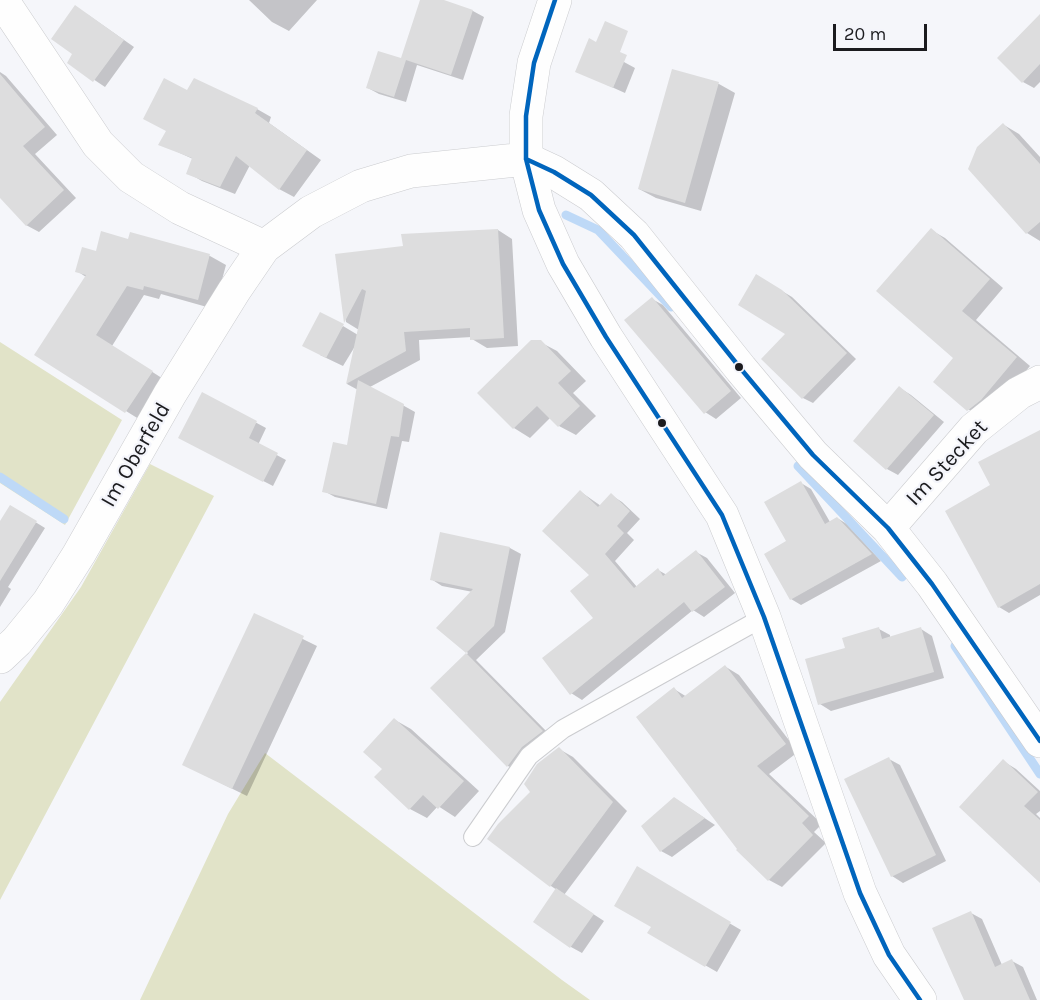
<!DOCTYPE html>
<style>
body{margin:0}
#map{position:relative;width:1040px;height:1000px;overflow:hidden;background:#f5f6fa;font-family:Karla,sans-serif}
canvas{display:block}
.scale{position:absolute;left:833px;top:24px;width:94px;height:27px;box-sizing:border-box;border:3px solid #1b1b1e;border-top:0;padding-left:8px;font-size:18px;line-height:21px;white-space:nowrap;color:#1b1b1e;-webkit-text-stroke:4px #f4f5fb;paint-order:stroke}
</style>
<div id="map">
<canvas width="1040" height="1000"></canvas>
<div class="scale">20 m</div>
</div>
<script>
const g = document.querySelector('canvas').getContext('2d');
g.lineJoin = 'round';
function fillPath(path, color) { g.fillStyle = color; g.fill(path, 'evenodd'); }
const toPath = rows => new Path2D(rows.map(r => 'M' + r).join(''));
function stroke(path, color, width, dash) { g.strokeStyle = color; g.lineWidth = width; g.lineCap = dash ? 'butt' : 'round'; g.setLineDash(dash || []); g.stroke(path); }
function drawText(font, color, halo, rows, align = 'center') {
  g.font = font + ' Karla,sans-serif'; g.lineWidth = 4.5; g.setLineDash([]); g.textBaseline = 'middle'; g.strokeStyle = halo; g.fillStyle = color; for (const [text, x, y, turn = 0] of rows) {
    g.save(); g.translate(x, y); g.rotate((+turn || 0) * Math.PI / 180); g.textAlign = isNaN(turn) ? turn : align; if (halo) g.strokeText(text, 0, 0); g.fillText(text, 0, 0); g.restore();
  }
}
fillPath(toPath([
 [0,342,122,420,65,525,0,483],
 [150,464,214,496,0,900,0,702,81,587],
 [265,753,562,980,590,1000,140,1000,228,814]
]), '#e1e3c8');
fillPath(toPath([
 [249,0,317,0,289,31,272,22],
 [422,0,439,0,473,11,484,17,463,80,417,65,406,102,379,94,368,88,402,60],
 [87,14,134,47,105,87,69,63,74,53],
 [1040,31,1040,82,1034,88,1023,82],
 [586,49,624,62,635,68,625,93,576,71],
 [673,71,719,84,735,93,701,211,656,198,639,189],
 [0,72,6,76,57,135,35,154,76,198,39,232,26,225,0,196],
 [188,92,257,109,271,117,269,123,321,160,294,197,279,189,250,165,235,194,202,181,188,173,193,159,160,144],
 [1004,125,1019,134,1040,157,1040,241,1027,233,970,169],
 [498,230,512,239,518,346,487,348,472,339,472,337,419,340,420,360,370,387,415,412,409,442,402,441,387,509,335,497,324,491,348,447,358,390,347,384,357,343,343,366,320,355,343,326,358,335,359,330,346,322,337,255,405,247],
 [931,230,945,238,1003,288,976,320,1030,366,995,408,982,418,968,409,955,358],
 [131,234,210,256,226,265,214,309,161,294,159,299,144,295,112,346,168,382,142,421,36,355,86,277,77,271,97,253,129,241],
 [757,276,792,297,856,359,813,403,803,398,763,359,788,334],
 [652,299,663,305,741,398,716,419,705,412],
 [540,342,557,351,586,381,573,393,596,416,576,435,559,426,551,417,530,438,514,428],
 [900,388,911,395,944,422,898,475,887,469],
 [203,394,266,428,258,445,286,460,273,486,189,443],
 [1040,431,1040,595,1009,613,999,607,992,486],
 [801,483,811,489,830,522,837,518,847,524,881,561,801,605,791,599,788,542],
 [581,492,601,506,611,495,622,502,640,519,627,533,634,540,615,561,637,587,658,570,667,575,696,552,707,558,735,593,704,617,693,610,582,700,571,693,595,618],
 [11,507,45,528,8,587,11,589,0,607,0,524],
 [441,534,510,548,521,554,505,632,476,660,553,738,519,772,508,766,432,688,468,653,438,628,473,592,442,586,431,579],
 [254,615,317,646,247,796,184,765],
 [879,629,890,635,890,638,921,629,932,636,944,678,831,711,820,704,847,649],
 [726,667,739,675,798,752,769,774,822,824,814,832,826,843,782,887,769,880,674,689,687,697],
 [395,720,411,729,479,791,455,817,438,806,427,818,410,809,384,769],
 [559,749,573,757,627,811,564,895,604,921,582,953,571,947,557,890,551,886,532,792],
 [889,759,900,765,946,861,903,883,892,876],
 [1003,761,1016,769,1040,791,1040,811,1036,814,1040,818,1040,881],
 [685,805,715,825,672,857,661,851],
 [637,869,741,930,717,972,649,933,654,927],
 [971,913,982,919,1002,965,1012,961,1023,967,1037,1000,966,1000]
]), '#0003');
stroke(toPath([
 [566,215,598,230,671,307],
 [798,466,902,577],
 [0,477,64,519],
 [955,646,1040,774]
]), '#bed9f7', 9);
fillPath(toPath([
 [420,0,444,0,473,10,451,75,406,60,394,97,366,88,378,51,401,58],
 [75,5,124,40,93,82,67,63,72,54,51,39],
 [1040,14,1040,64,1022,83,997,58],
 [605,21,628,31,620,52,627,55,613,88,575,72,589,38,596,42],
 [672,69,719,82,685,203,638,189],
 [0,74,45,127,23,146,64,190,26,226,0,198],
 [164,78,187,90,194,78,258,108,255,113,307,150,279,190,236,156,220,187,186,174,192,158,158,145,166,131,143,119],
 [1003,123,1040,164,1040,222,1026,234,968,169,977,147],
 [931,228,990,279,962,311,1017,357,981,400,967,411,933,382,953,358,876,291],
 [498,229,504,338,470,340,470,328,404,332,406,351,346,384,366,291,362,289,344,323,335,254,403,246,401,234],
 [101,231,128,239,130,232,210,254,198,300,144,286,143,290,127,286,96,335,153,371,125,413,34,355,86,275,75,272,82,247,96,251],
 [756,274,782,290,847,353,802,399,761,359,785,334,738,305],
 [652,297,731,391,704,414,624,320],
 [320,312,344,324,326,358,302,346],
 [531,340,541,340,571,371,558,383,580,406,558,427,537,406,513,429,477,393],
 [358,380,404,404,399,437,391,436,376,504,322,492,333,442,347,445],
 [899,386,934,415,886,470,853,441],
 [202,392,257,421,249,438,278,453,263,482,178,438],
 [1040,430,1040,584,998,608,945,511,990,485,978,462],
 [801,481,825,524,837,517,872,554,790,600,764,554,786,541,764,502],
 [580,490,598,507,611,493,630,511,617,526,624,533,605,554,634,588,658,568,663,576,696,550,725,587,692,612,684,602,570,695,542,658,593,618,570,591,589,575,542,531],
 [10,505,37,521,0,581,0,521],
 [440,532,510,547,494,626,466,653,543,731,522,747,507,767,430,688,466,653,436,628,473,589,430,580],
 [254,613,304,636,232,789,182,765],
 [879,627,882,639,921,627,934,672,818,705,805,659,845,648,842,638],
 [725,665,786,744,757,766,809,816,802,823,813,835,768,881,736,850,737,849,636,717,674,687,682,698],
 [394,718,464,781,438,809,423,795,409,810,374,777,382,769,363,752],
 [559,747,613,802,550,887,487,839,498,824,530,792,524,784,537,764],
 [889,757,936,855,891,877,844,779],
 [1003,759,1038,792,1024,806,1040,820,1040,883,959,807],
 [674,797,705,818,660,852,641,826],
 [637,866,731,922,705,967,647,933,651,927,614,906],
 [556,888,594,914,570,948,533,922],
 [971,911,995,967,1012,959,1030,1000,964,1000,932,928]
]), '#ddddde');
const service = toPath([
 [473,837,529,756,563,729,764,617]
]);
const minor = toPath([
 [2,0,98,144,131,177,180,208,264,247],
 [526,159,554,172,591,195,634,235,741,369,813,455,888,528,932,584,1040,741],
 [888,528,974,429,1019,393,1040,382]
]);
const tertiary = toPath([
 [555,0,534,63,526,116,526,159,539,210,563,264,606,337,722,515,764,617,860,893,889,955,920,1000],
 [0,657,17,641,48,603,79,554,170,394,234,291,264,247,311,212,361,186,411,171,526,159]
]);
stroke(service, '#cbcccf', 20);
stroke(minor, '#cbcccf', 34);
stroke(tertiary, '#cbcccf', 34);
stroke(service, '#fefefe', 18);
stroke(minor, '#fefefe', 33);
stroke(tertiary, '#fefefe', 33);
stroke(toPath([
 [555,0,534,63,526,116,526,159,539,210,563,264,606,337,722,515,764,617,860,893,889,955,920,1000],
 [526,159,554,172,591,195,634,235,741,369,813,455,888,528,932,584,1040,741]
]), '#0065bd', 4.5);
for (const [x, y, r, color] of [
 [739,367,5,"#1b1b1e"],
 [662,423,5,"#1b1b1e"]
]) { const dot = new Path2D(); dot.arc(x, y, r, 0, 2 * Math.PI); g.fillStyle = color; g.fill(dot); stroke(dot, '#f4f5fb', 2); }
drawText('22px', '#1b1b1e', '#f4f5fb', [
 ["Im Oberfeld",136,455,-60],
 ["Im Stecket",947,463,-47]
]);
</script>
